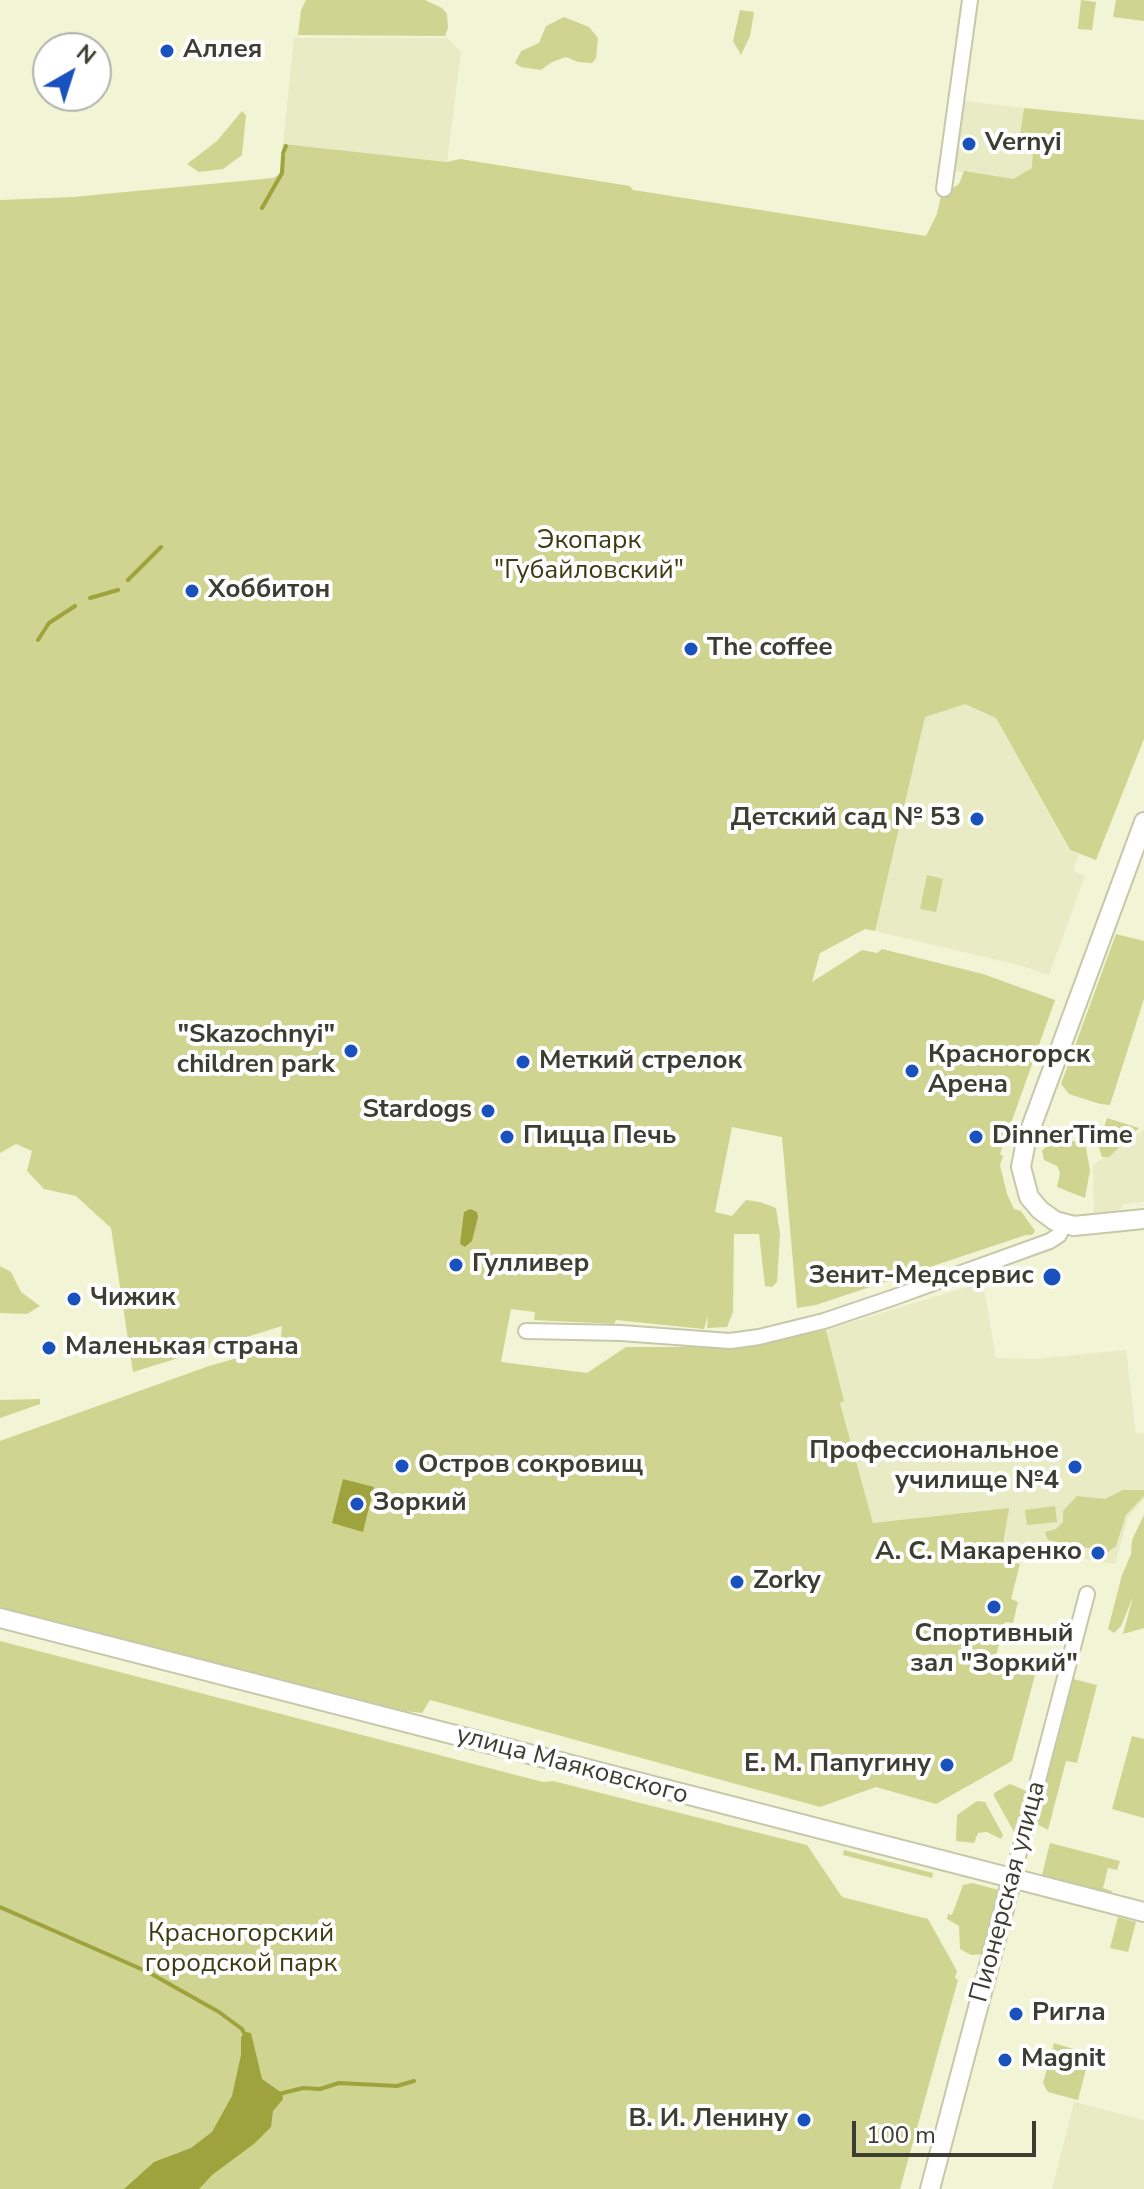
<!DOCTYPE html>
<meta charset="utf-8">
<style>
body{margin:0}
#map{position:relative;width:1144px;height:2189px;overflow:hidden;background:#f2f5d5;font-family:"Nunito Sans",sans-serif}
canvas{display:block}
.north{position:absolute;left:32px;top:32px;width:80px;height:80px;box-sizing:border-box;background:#fff;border:2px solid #b1b2ad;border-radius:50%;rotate:39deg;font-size:22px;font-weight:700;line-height:32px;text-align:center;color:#3d3e32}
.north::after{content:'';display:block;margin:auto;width:28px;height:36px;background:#1951bd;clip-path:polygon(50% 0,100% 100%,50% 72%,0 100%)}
.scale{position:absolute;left:852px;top:2121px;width:184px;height:36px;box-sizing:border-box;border:4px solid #3d3e32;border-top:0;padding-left:10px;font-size:24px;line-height:28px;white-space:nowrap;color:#3d3e32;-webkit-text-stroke:6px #fff;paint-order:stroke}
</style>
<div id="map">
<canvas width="1144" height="2189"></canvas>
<div class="north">N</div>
<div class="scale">100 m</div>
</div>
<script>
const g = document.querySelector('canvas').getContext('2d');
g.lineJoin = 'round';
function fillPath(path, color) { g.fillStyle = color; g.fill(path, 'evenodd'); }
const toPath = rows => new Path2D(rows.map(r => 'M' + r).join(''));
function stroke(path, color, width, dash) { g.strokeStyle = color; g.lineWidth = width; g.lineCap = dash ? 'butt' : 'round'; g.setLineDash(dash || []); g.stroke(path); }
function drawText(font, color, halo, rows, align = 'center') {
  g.font = font + ' "Nunito Sans",sans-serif'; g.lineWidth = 8; g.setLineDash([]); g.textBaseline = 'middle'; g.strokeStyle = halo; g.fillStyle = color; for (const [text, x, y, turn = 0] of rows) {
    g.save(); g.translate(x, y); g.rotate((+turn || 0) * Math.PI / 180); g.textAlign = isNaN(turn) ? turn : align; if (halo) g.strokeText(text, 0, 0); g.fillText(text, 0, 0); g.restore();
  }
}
fillPath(toPath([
 [294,38,447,38,461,52,447,162,283,144],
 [964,101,1024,108,1020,135,1033,146,1032,168,1014,179,955,171],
 [965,703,996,718,1069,850,1079,854,1073,871,1085,876,1049,975,1022,966,875,931,925,717],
 [1144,1130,1144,1202,1123,1204,1123,1207,1114,1214,1094,1215,1093,1165],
 [983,1282,996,1358,1035,1359,1126,1350,1136,1434,1144,1433,1144,1499,1128,1517,1115,1564,1005,1545,1008,1508,873,1523,840,1402,843,1401,826,1330],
 [1074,2102,1144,2120,1144,2189,1052,2189]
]), '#e8ebc4');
fillPath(toPath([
 [306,0,425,0,442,8,447,14,448,28,445,36,298,35,301,10],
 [1081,0,1096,2,1092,30,1078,29],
 [1116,0,1144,0,1144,21,1113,17],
 [740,10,754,12,750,36,741,55,733,41],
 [564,17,589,27,598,38,596,58,592,63,578,62,566,57,552,62,541,70,521,67,515,63,521,51,539,43,546,26],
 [1024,108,1144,120,1144,739,1096,860,1070,850,996,718,965,704,925,717,875,931,865,929,820,953,812,982,862,950,877,953,882,949,983,974,1055,1000,1000,1154,1003,1156,1000,1165,1007,1194,1014,1209,1021,1211,1035,1231,1032,1235,1026,1235,816,1305,797,1308,782,1137,732,1127,715,1212,732,1216,746,1200,760,1202,776,1208,780,1234,777,1282,772,1287,765,1286,759,1234,734,1234,733,1312,727,1327,707,1328,708,1315,704,1329,616,1320,614,1324,534,1320,535,1312,511,1309,501,1362,587,1373,626,1347,734,1347,826,1330,844,1401,840,1403,873,1523,1009,1508,1001,1559,1020,1564,1011,1599,1018,1602,1013,1623,1005,1622,994,1663,1035,1675,1012,1761,936,1804,876,1787,820,1807,430,1700,422,1713,405,1711,0,1608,0,1441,209,1366,280,1346,282,1326,133,1372,111,1228,76,1196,44,1189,27,1171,32,1151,16,1144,0,1153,0,200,73,197,273,178,280,174,283,144,447,162,460,159,630,186,633,190,926,236,937,214,941,196,959,184,964,171,1013,179,1032,168,1033,146,1020,135],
 [242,111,246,115,242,155,223,169,199,172,187,164,217,141],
 [927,875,943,879,936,912,920,909],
 [1116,934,1144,941,1144,999,1110,1105,1100,1104,1069,1094,1061,1084],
 [1107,1118,1139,1128,1109,1157,1102,1157,1098,1145],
 [1053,1138,1085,1143,1090,1170,1085,1198,1057,1187,1060,1173,1057,1166,1044,1160,1042,1151],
 [0,1266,11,1272,21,1292,40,1306,27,1314,0,1313],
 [40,1399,40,1404,0,1418,0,1400],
 [1123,1490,1144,1490,1144,1496,1126,1515,1116,1546,1108,1552,1048,1540,1045,1532,1056,1529,1063,1522,1063,1511,1077,1496,1105,1499],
 [1055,1506,1057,1522,1027,1525,1025,1510],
 [1144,1515,1144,1628,1123,1634,1133,1597,1121,1626,1114,1633,1108,1629,1122,1575,1131,1554,1132,1540],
 [0,1641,543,1782,553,1781,807,1845,842,1897,928,1919,957,1971,955,1978,958,1980,900,2189,0,2189],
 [1073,1679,1097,1685,1077,1763,1066,1761,1048,1830,1035,1823],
 [1132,1736,1144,1739,1144,1818,1112,1809],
 [1010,1784,1029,1792,1018,1833,1014,1832,994,1796,994,1793],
 [977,1801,985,1802,1003,1835,1001,1839,987,1832,978,1833,974,1843,956,1841,957,1815],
 [1050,1843,1120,1861,1117,1870,1108,1868,1103,1888,1112,1891,1111,1896,1041,1879],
 [844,1850,933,1873,932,1878,843,1855],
 [972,1883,1003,1891,986,1954,971,1955,960,1949,959,1926,947,1919,948,1914,952,1915,963,1885],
 [1118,1917,1136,1922,1128,1952,1110,1948],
 [1054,2043,1090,2054,1078,2100,1048,2092,1043,2083]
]), '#cfd490');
fillPath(toPath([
 [470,1209,477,1212,478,1217,472,1241,465,1247,460,1244,464,1212],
 [343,1479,374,1487,363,1532,332,1523],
 [246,2032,251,2033,262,2079,282,2093,283,2099,273,2111,271,2127,255,2143,212,2175,199,2189,124,2189,154,2162,191,2148,212,2132,232,2096,241,2055,241,2037]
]), '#9ea33e');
stroke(toPath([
 [283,153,286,146],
 [262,208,282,173,283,156],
 [128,580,161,547],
 [90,598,118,590],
 [38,640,49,623,75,606],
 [0,1907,148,1972,219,2012,242,2029,246,2037],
 [279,2094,303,2088,320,2089,339,2083,397,2086,414,2081]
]), '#9ea33e', 4);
const minor = toPath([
 [944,189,970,0],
 [526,1331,621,1333,730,1341,759,1337,824,1321,892,1298,1050,1241,1059,1235,1064,1224],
 [1012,1879,1087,1594]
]);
const tertiary = toPath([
 [1144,822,1026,1141,1021,1167,1029,1197,1040,1210,1055,1221,1074,1226,1144,1219],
 [0,1618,1144,1912],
 [930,2189,1012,1879]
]);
stroke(minor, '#c5c8a9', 18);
stroke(tertiary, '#c5c8a9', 22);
stroke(minor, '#fff', 14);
stroke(tertiary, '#fff', 18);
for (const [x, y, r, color] of [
 [167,51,8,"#1951bd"],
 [969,144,8,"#1951bd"],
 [192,591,8,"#1951bd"],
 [691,649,8,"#1951bd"],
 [977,819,8,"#1951bd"],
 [351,1051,8,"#1951bd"],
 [523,1062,8,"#1951bd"],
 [912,1071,8,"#1951bd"],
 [488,1111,8,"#1951bd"],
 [507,1137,8,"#1951bd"],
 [976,1137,8,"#1951bd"],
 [456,1265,8,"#1951bd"],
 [1052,1277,10,"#1951bd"],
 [74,1299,8,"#1951bd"],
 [49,1348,8,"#1951bd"],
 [402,1466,8,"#1951bd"],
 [1075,1467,8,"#1951bd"],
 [357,1504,8,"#1951bd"],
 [1098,1553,8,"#1951bd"],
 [737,1582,8,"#1951bd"],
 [994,1607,8,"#1951bd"],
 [947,1765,8,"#1951bd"],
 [1016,2014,8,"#1951bd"],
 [1005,2060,8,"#1951bd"],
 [804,2120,8,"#1951bd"]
]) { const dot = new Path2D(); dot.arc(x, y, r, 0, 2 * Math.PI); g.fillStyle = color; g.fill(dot); stroke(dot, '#fff', 3); }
drawText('bold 26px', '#3d3e32', '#fff', [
 ["Аллея",183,51],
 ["Vernyi",985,144],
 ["Хоббитон",208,591],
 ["The coffee",707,649],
 ["Детский сад № 53",961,819,"right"],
 ["\"Skazochnyi\"",335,1036,"right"],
 ["children park",335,1066,"right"],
 ["Красногорск",928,1056],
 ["Арена",928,1086],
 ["Меткий стрелок",539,1062],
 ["Stardogs",472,1111,"right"],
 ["Пицца Печь",523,1137],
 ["DinnerTime",992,1137],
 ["Гулливер",472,1265],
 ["Зенит-Медсервис",1034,1277,"right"],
 ["Чижик",90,1299],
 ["Маленькая страна",65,1348],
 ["Профессиональное",1059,1452,"right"],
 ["училище №4",1059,1482,"right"],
 ["Остров сокровищ",418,1466],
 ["Зоркий",373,1504],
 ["А. С. Макаренко",1082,1553,"right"],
 ["Zorky",753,1582],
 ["Спортивный",994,1635,"center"],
 ["зал \"Зоркий\"",994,1665,"center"],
 ["Е. М. Папугину",931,1765,"right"],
 ["Ригла",1032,2014],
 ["Magnit",1021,2060],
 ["В. И. Ленину",788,2120,"right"]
], 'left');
drawText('26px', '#3b3c12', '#fff', [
 ["Экопарк",589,542],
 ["\"Губайловский\"",589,572],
 ["Красногорский",241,1935],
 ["городской парк",241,1965]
]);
drawText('26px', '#3d3e32', '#fff', [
 ["улица Маяковского",572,1766,15],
 ["Пионерская улица",1009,1892,-75]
]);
</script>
